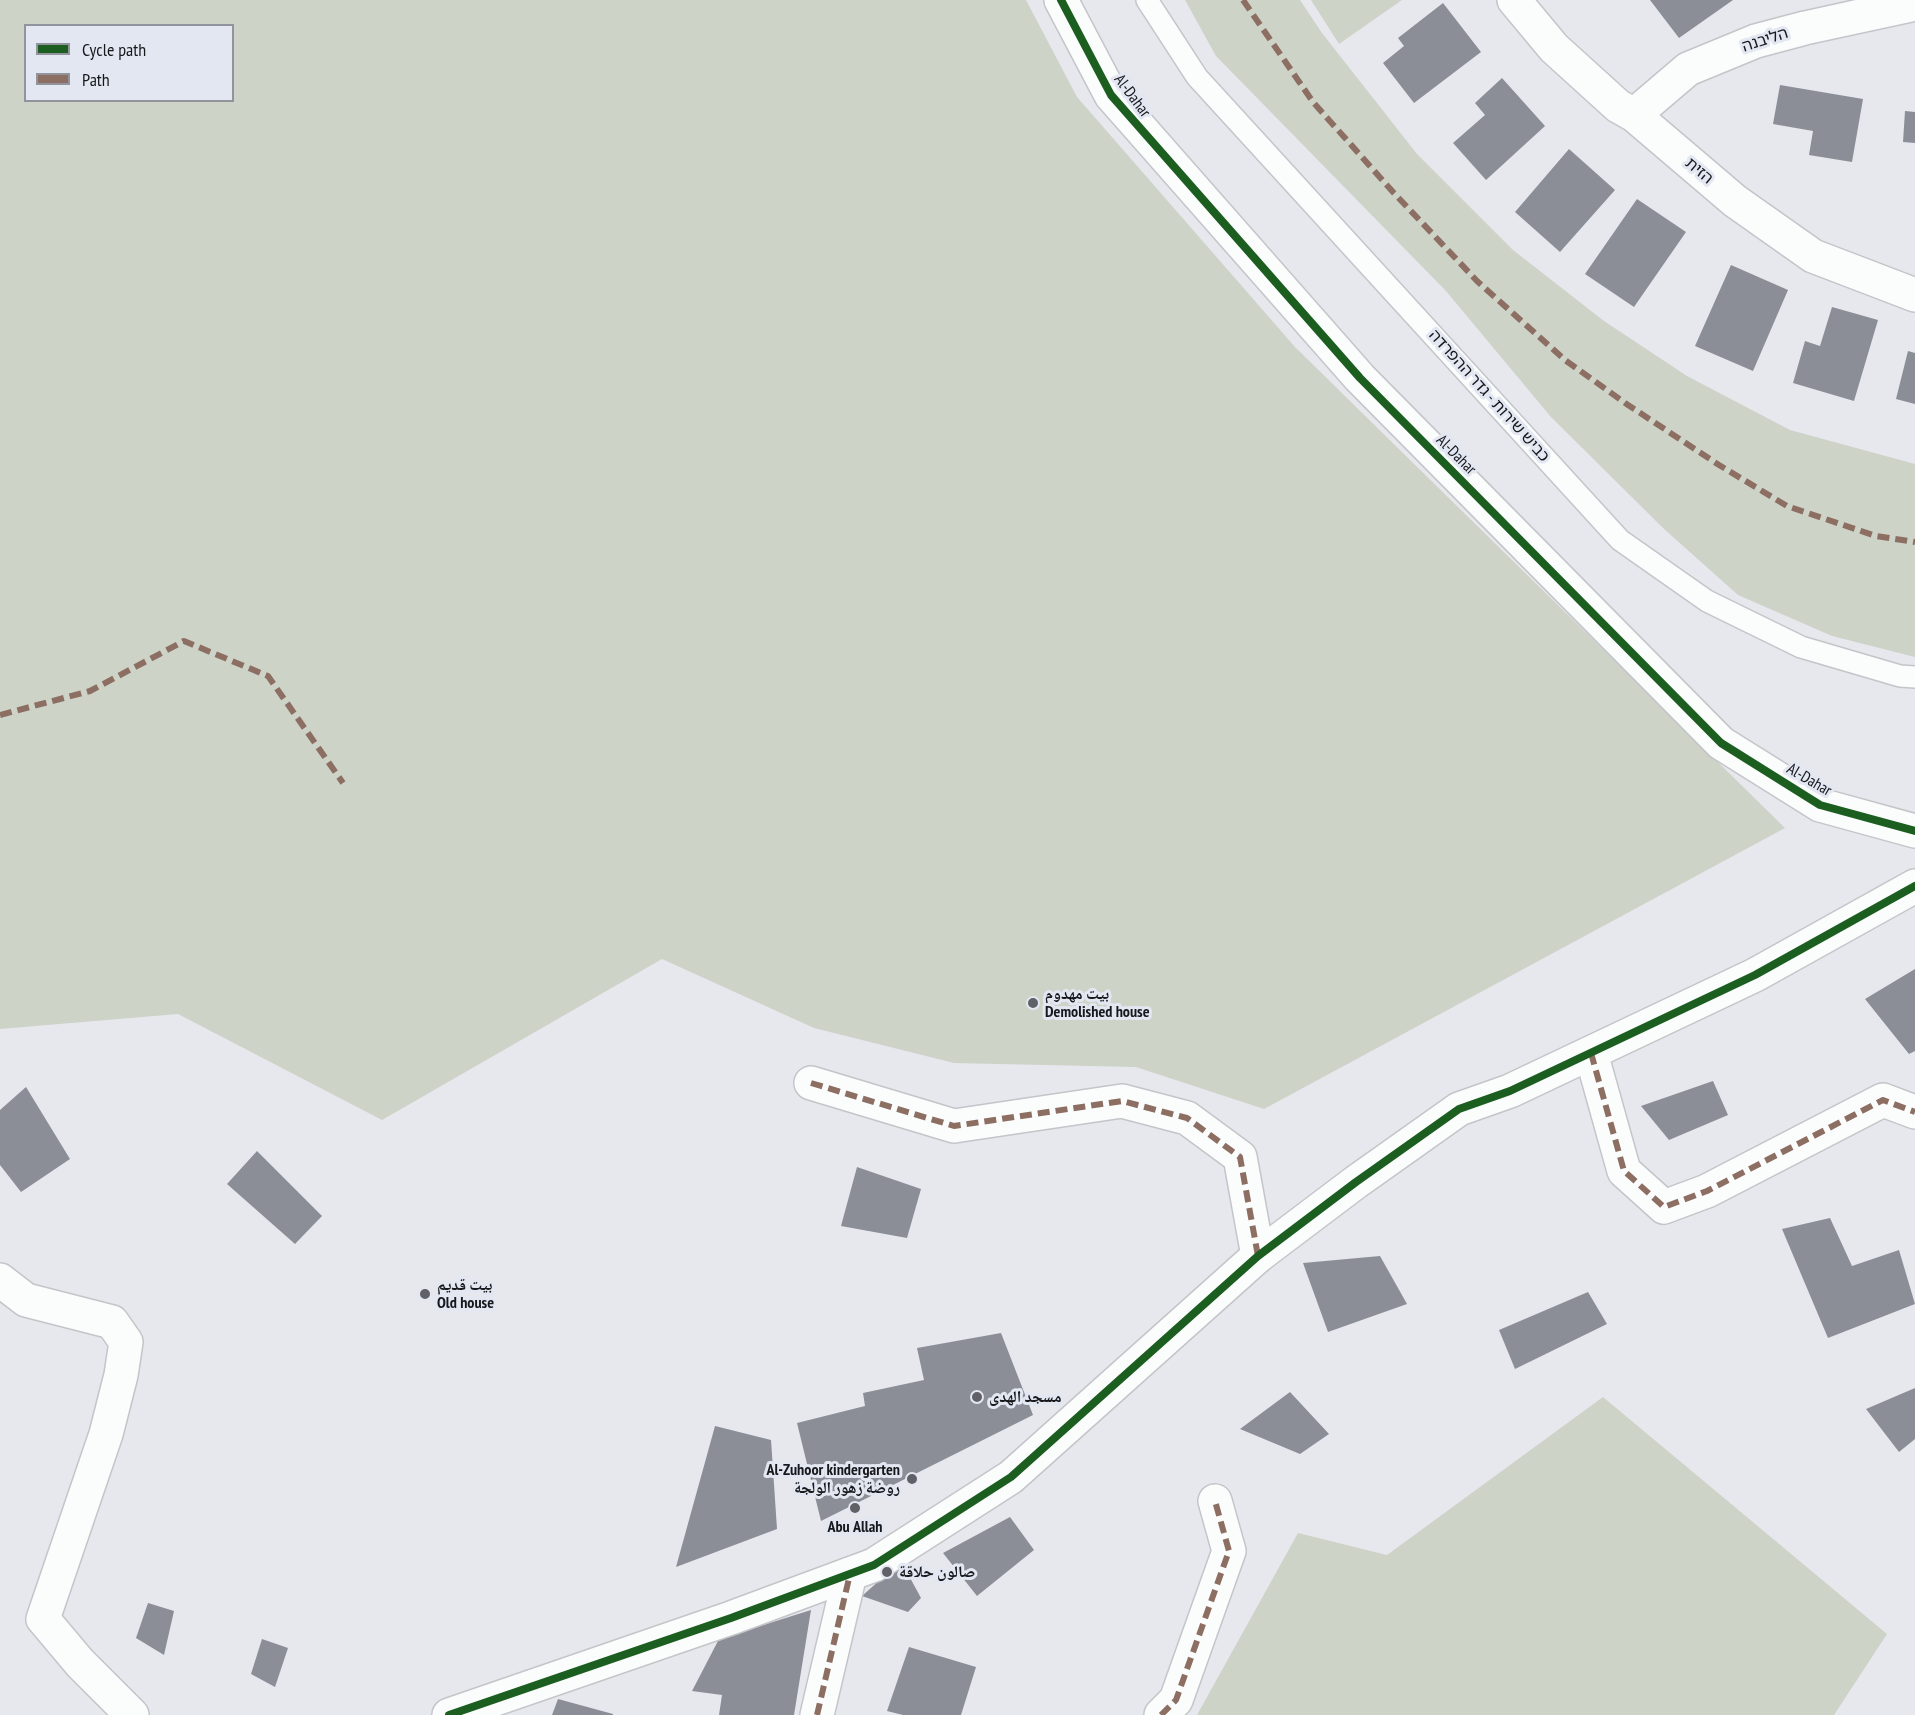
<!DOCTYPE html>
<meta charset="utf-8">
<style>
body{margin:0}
#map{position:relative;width:1915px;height:1715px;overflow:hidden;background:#e6e8ee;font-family:"PT Sans Narrow",sans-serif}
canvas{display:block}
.legend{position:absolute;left:24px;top:24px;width:210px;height:78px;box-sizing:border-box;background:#e2e7f1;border:2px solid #91949c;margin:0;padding:8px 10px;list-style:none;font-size:18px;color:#17181c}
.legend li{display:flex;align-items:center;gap:12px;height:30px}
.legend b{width:30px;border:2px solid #91949c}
</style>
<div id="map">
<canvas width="1915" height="1715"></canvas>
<ul class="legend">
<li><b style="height:8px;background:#1b5e20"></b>Cycle path</li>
<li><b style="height:8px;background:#8d6e63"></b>Path</li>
</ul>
</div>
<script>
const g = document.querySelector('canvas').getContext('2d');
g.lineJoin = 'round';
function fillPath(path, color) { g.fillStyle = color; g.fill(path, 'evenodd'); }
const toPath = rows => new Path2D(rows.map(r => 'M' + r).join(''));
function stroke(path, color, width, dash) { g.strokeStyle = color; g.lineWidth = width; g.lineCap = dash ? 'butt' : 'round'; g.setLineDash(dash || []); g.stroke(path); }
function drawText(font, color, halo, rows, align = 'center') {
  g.font = font + ' "PT Sans Narrow","Noto Naskh Arabic","Noto Sans Hebrew",sans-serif'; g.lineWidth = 6; g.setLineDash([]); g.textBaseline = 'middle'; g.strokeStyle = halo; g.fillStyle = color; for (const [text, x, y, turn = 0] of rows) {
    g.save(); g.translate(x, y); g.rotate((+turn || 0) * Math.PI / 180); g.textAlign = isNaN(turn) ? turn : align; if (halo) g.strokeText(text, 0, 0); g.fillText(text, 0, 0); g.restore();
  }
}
fillPath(toPath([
 [0,0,1026,0,1077,97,1295,347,1785,828,1264,1109,1136,1067,954,1063,814,1028,662,959,382,1120,178,1014,0,1029],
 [26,26,232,26,232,100,26,100],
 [1185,0,1300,0,1322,33,1417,154,1513,250,1604,321,1687,376,1790,430,1915,464,1915,657,1832,636,1738,595,1663,528,1551,417,1446,291,1216,56],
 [1311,0,1402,0,1339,44],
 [1603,1397,1887,1634,1834,1715,1197,1715,1298,1533,1387,1555]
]), '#cdd3c7');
fillPath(toPath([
 [1650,0,1733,0,1679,38],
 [1443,3,1481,52,1414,103,1383,63,1404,46,1398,38],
 [1502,78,1545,126,1486,180,1453,143,1485,115,1475,103],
 [1780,85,1863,99,1852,162,1809,155,1813,131,1773,124],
 [1905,111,1915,112,1915,143,1903,142],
 [1569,149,1615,190,1560,252,1515,212],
 [1637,199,1686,232,1634,307,1585,274],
 [1731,265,1788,290,1753,371,1695,346],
 [1832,307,1878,320,1854,401,1793,383,1805,341,1820,346],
 [1908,351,1915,353,1915,404,1896,399],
 [1915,969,1915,1051,1909,1054,1865,999],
 [1713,1081,1728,1115,1669,1140,1641,1106],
 [26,1087,70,1159,21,1192,0,1165,0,1110],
 [257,1151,322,1216,295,1244,227,1184],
 [857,1167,921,1189,907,1238,841,1226],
 [1830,1218,1852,1266,1899,1250,1915,1304,1828,1338,1782,1229],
 [1380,1256,1407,1304,1328,1332,1303,1263],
 [1588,1292,1607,1324,1515,1369,1499,1330],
 [1001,1333,1033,1415,821,1521,797,1423,865,1406,863,1393,924,1380,917,1348],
 [1915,1388,1915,1439,1899,1452,1866,1409],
 [1290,1392,1329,1434,1300,1454,1240,1429],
 [715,1426,771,1440,777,1529,676,1567],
 [1010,1517,1034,1550,977,1596,943,1553],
 [901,1561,921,1598,908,1612,862,1596],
 [148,1603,174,1611,164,1655,136,1638],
 [811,1610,794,1715,719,1715,722,1695,692,1691,719,1639],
 [262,1639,288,1648,275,1687,251,1674],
 [909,1647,976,1667,961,1715,903,1715,887,1711],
 [558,1699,613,1714,613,1715,552,1715]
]), '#8b8e97');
const service = toPath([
 [1147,0,1197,77,1620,540,1707,601,1801,647,1900,676,1915,677]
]);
const minor = toPath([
 [1514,0,1554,48,1618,106,1634,115,1735,201,1813,256,1915,295],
 [1634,115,1688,69,1756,41,1805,28,1915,4],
 [1591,1053,1624,1171,1664,1207,1707,1191,1883,1100,1915,1112],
 [811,1083,954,1126,1122,1101,1187,1118,1240,1157,1258,1256],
 [0,1280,26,1300,112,1322,126,1342,121,1375,106,1434,43,1619,80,1663,132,1715],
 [817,1715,850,1574],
 [1161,1715,1176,1700,1229,1551,1215,1501]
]);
const tertiary = toPath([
 [1061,0,1111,95,1360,378,1721,743,1820,805,1915,831],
 [449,1715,731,1618,874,1565,1011,1477,1258,1256,1356,1182,1459,1109,1510,1091,1755,975,1915,886]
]);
stroke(service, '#c3c5c9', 24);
stroke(minor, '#c3c5c9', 36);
stroke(tertiary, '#c3c5c9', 36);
stroke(service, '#fbfcfc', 21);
stroke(minor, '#fbfcfc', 33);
stroke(tertiary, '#fbfcfc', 33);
stroke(toPath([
 [1243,0,1313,102,1393,192,1477,281,1565,360,1628,405,1719,465,1787,506,1876,536,1915,542],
 [0,715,90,691,184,641,268,676,343,783],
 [1591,1053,1624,1171,1664,1207,1707,1191,1883,1100,1915,1112],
 [811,1083,954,1126,1122,1101,1187,1118,1240,1157,1258,1256],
 [817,1715,850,1574],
 [1161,1715,1176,1700,1229,1551,1215,1501]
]), '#8d6e63', 6, [12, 6]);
stroke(toPath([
 [1061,0,1111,95,1360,378,1721,743,1820,805,1915,831],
 [449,1715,731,1618,874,1565,1011,1477,1258,1256,1356,1182,1459,1109,1510,1091,1755,975,1915,886]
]), '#1b5e20', 8);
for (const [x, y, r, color] of [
 [1033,1003,6,"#5f6166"],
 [425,1294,6,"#5f6166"],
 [977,1397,6,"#5f6166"],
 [912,1479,6,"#5f6166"],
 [855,1508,6,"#5f6166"],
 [887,1572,6,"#5f6166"]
]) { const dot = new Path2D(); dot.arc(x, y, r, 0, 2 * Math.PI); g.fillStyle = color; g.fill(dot); stroke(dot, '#e2e7f1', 2); }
drawText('16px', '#17181c', '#e2e7f1', [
 ["הליבנה",1765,40,-18],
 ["Al-Dahar",1132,96,53],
 ["הזית",1699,171,40],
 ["כביש שירות - גדר ההפרדה",1489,396,48],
 ["Al-Dahar",1456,455,45],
 ["Al-Dahar",1809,780,30]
]);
drawText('bold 16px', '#17181c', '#e2e7f1', [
 ["بيت مهدوم",1045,994],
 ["Demolished house",1045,1012],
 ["بيت قديم",437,1285],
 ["Old house",437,1303],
 ["مسجد الهدى",989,1397],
 ["Al-Zuhoor kindergarten",900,1470,"right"],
 ["روضة زهور الولجة",900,1488,"right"],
 ["Abu Allah",855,1527,"center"],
 ["صالون حلاقة",899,1572]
], 'left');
</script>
